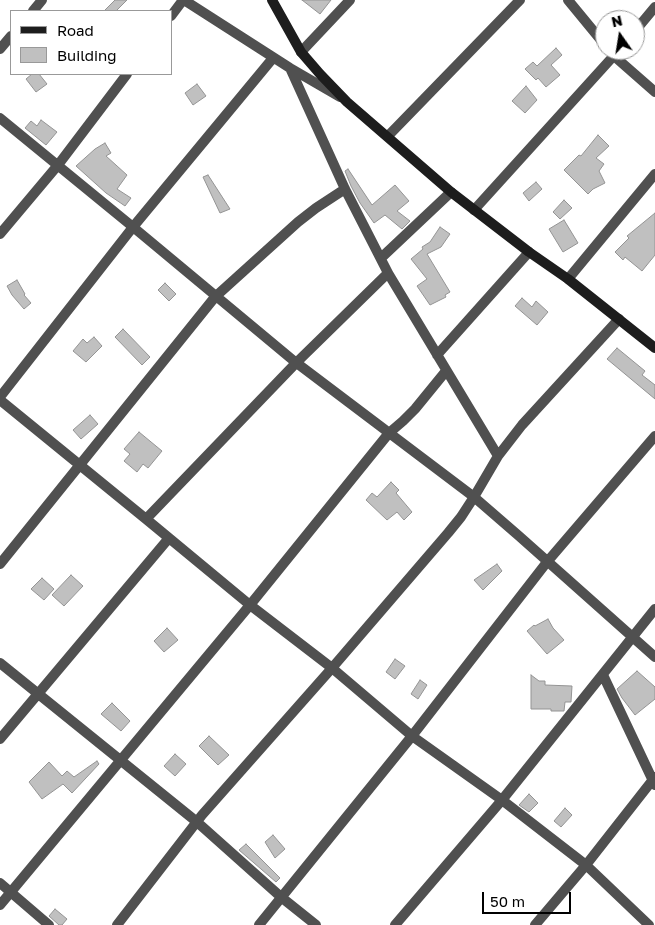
<!DOCTYPE html>
<style>
body{margin:0}
#map{position:relative;width:655px;height:925px;overflow:hidden;background:#fff;font-family:"Golos Text",sans-serif}
canvas{display:block}
.legend{position:absolute;left:10px;top:10px;width:162px;height:65px;box-sizing:border-box;background:#fff;border:1px solid #999;margin:0;padding:6px 9px;list-style:none;font-size:15px;color:#000}
.legend li{display:flex;align-items:center;gap:10px;height:25px}
.legend b{width:25px;border:1px solid #999}
.north{position:absolute;left:595px;top:10px;width:50px;height:50px;box-sizing:border-box;background:#fff;border:1px solid #999;border-radius:50%;rotate:347deg;font-size:14px;font-weight:700;line-height:20px;text-align:center;color:#000}
.north::after{content:'';display:block;margin:auto;width:18px;height:22px;background:#000;clip-path:polygon(50% 0,100% 100%,50% 72%,0 100%)}
.scale{position:absolute;left:482px;top:892px;width:89px;height:22px;box-sizing:border-box;border:2px solid #000;border-top:0;padding-left:6px;font-size:15px;line-height:18px;white-space:nowrap;color:#000;-webkit-text-stroke:4px #fff;paint-order:stroke}
</style>
<div id="map">
<canvas width="655" height="925"></canvas>
<ul class="legend">
<li><b style="height:6px;background:#1d1d1d"></b>Road</li>
<li><b style="height:14px;background:#c0c0c0"></b>Building</li>
</ul>
<div class="north">N</div>
<div class="scale">50 m</div>
</div>
<script>
const g = document.querySelector('canvas').getContext('2d');
g.lineJoin = 'round';
function fillPath(path, color) { g.fillStyle = color; g.fill(path, 'evenodd'); }
const toPath = rows => new Path2D(rows.map(r => 'M' + r).join(''));
function stroke(path, color, width, dash) { g.strokeStyle = color; g.lineWidth = width; g.lineCap = dash ? 'butt' : 'round'; g.setLineDash(dash || []); g.stroke(path); }
const building = toPath([
 [115,0,127,0,116,11,104,11,115,0],
 [302,0,331,0,320,14,302,0],
 [556,48,562,55,551,65,560,75,546,87,538,78,536,80,525,69,533,62,537,66,556,48],
 [32,74,39,74,47,84,36,92,26,79,32,74],
 [197,84,206,96,193,105,185,93,197,84],
 [526,86,537,100,525,113,512,101,526,86],
 [41,120,57,132,46,145,25,128,31,121,37,126,41,120],
 [598,135,609,146,596,158,604,164,599,171,605,183,593,189,588,194,564,170,579,155,581,156,598,135],
 [105,143,111,153,106,156,127,175,117,189,131,198,125,206,106,193,76,166,95,149,105,143],
 [348,169,372,205,395,185,409,201,397,211,410,221,402,229,385,215,374,223,360,203,351,186,345,171,348,169],
 [208,175,230,209,220,213,203,177,208,175],
 [536,182,542,189,529,201,523,193,536,182],
 [564,200,572,208,560,219,553,212,564,200],
 [655,213,655,255,642,271,625,257,623,260,615,252,629,238,627,236,655,213],
 [564,220,578,243,563,252,549,229,564,220],
 [440,227,450,234,441,247,427,254,450,292,445,295,446,297,430,305,417,286,427,279,411,259,423,249,422,247,430,242,440,227],
 [17,280,25,294,24,295,31,303,24,309,12,295,7,286,17,280],
 [165,283,176,294,169,301,158,290,165,283],
 [522,298,532,307,536,301,548,312,537,325,515,306,522,298],
 [123,329,150,357,142,365,115,337,123,329],
 [94,337,102,346,86,362,73,351,83,339,87,343,94,337],
 [617,348,645,371,642,375,655,385,655,399,607,359,617,348],
 [90,415,98,424,81,439,73,430,90,415],
 [139,432,162,451,148,468,143,464,137,472,124,461,130,454,124,449,139,432],
 [391,482,399,490,396,493,412,512,404,520,397,512,387,520,366,500,372,493,377,497,391,482],
 [497,564,502,571,483,590,474,580,497,564],
 [71,575,83,586,64,606,52,595,71,575],
 [42,578,54,589,44,600,31,589,42,578],
 [548,619,553,628,564,640,547,654,527,631,534,625,535,626,548,619],
 [167,628,178,640,164,652,154,641,167,628],
 [395,659,405,666,395,679,386,672,395,659],
 [637,671,655,687,655,699,635,715,622,698,617,689,637,671],
 [531,675,539,681,545,681,545,685,572,686,571,702,565,702,564,711,551,711,551,709,531,709,531,675],
 [420,680,427,685,418,699,411,694,420,680],
 [112,703,130,721,121,731,101,714,112,703],
 [209,736,229,755,218,765,199,746,209,736],
 [175,754,186,764,175,776,164,766,175,754],
 [97,761,99,764,72,793,63,784,42,799,29,782,49,762,62,776,67,771,74,777,97,761],
 [529,794,538,803,529,812,519,805,529,794],
 [565,808,572,815,561,827,554,821,565,808],
 [273,835,285,849,275,858,265,842,273,835],
 [246,844,280,878,276,882,239,850,246,844],
 [55,909,67,919,62,925,59,925,49,916,55,909]
]);
fillPath(building, '#c0c0c0');
stroke(building, '#949494', 1);
stroke(toPath([
 [184,0,290,68,340,97],
 [568,0,605,45],
 [33,11,42,0],
 [171,16,183,0],
 [635,31,655,7],
 [0,49,11,36],
 [609,50,614,56,655,92],
 [301,52,350,0],
 [290,68,345,189,388,273,477,421,498,456],
 [0,118,133,227,294,361,474,497,519,536,655,657],
 [388,136,520,0],
 [474,210,619,50],
 [0,234,58,165,127,74],
 [381,258,451,192],
 [568,279,655,174],
 [437,355,529,252],
 [0,397,133,227,273,58],
 [0,400,146,519,250,605,332,668,412,736,502,800,586,865,649,925],
 [146,519,296,363,388,273],
 [0,564,215,297,298,222,316,208,345,189],
 [0,663,197,822,281,897,316,925],
 [603,675,655,785],
 [0,739,169,538],
 [0,883,49,925],
 [0,905,250,605,389,433,403,421,415,409,446,371],
 [117,925,202,815,332,668,448,533,461,517,474,497,498,456,522,425,619,319],
 [259,925,412,736,547,562,655,436],
 [395,925,502,800,655,609],
 [535,925,586,865,655,777]
]), '#505050', 10);
stroke(toPath([
 [272,0,301,52,320,74,347,102,451,192,529,252,568,279,655,348]
]), '#1d1d1d', 10);
</script>
